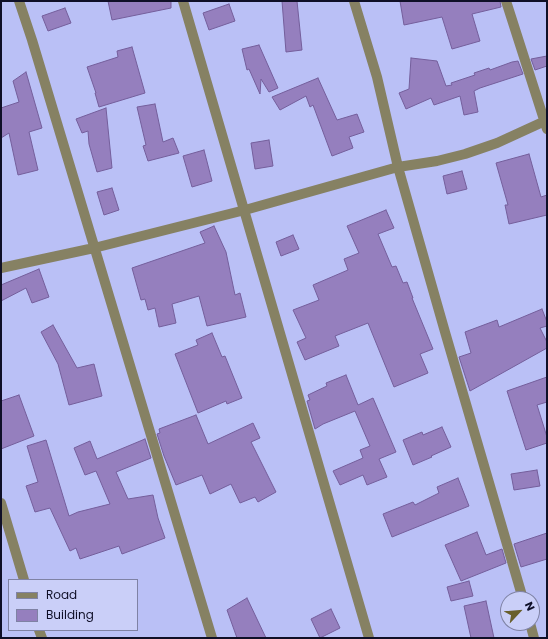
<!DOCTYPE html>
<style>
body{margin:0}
#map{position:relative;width:548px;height:639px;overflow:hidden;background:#bac0f6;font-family:Poppins,sans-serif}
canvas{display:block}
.frame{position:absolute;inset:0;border:2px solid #0f0f27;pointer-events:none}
.legend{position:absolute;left:8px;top:579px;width:130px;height:52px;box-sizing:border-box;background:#cacff8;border:1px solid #7f82a4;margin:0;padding:5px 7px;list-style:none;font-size:12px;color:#0f0f27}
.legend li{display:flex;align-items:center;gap:8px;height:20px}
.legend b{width:20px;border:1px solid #7f82a4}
.north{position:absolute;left:500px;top:591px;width:40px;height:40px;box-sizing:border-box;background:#cacff8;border:1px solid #7f82a4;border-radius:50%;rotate:64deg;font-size:11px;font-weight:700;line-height:16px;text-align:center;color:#0f0f27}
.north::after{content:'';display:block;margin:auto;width:14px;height:18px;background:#685f2c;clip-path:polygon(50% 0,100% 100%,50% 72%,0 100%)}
</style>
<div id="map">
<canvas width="548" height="639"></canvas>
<div class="frame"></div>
<ul class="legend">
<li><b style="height:5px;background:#868163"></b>Road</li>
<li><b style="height:11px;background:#957fbe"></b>Building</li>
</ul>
<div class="north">N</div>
</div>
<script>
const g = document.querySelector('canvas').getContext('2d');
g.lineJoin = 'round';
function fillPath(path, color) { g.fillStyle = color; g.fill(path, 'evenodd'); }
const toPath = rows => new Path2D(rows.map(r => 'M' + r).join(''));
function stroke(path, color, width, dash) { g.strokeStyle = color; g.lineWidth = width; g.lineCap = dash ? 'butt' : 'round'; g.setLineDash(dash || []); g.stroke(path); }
const building = toPath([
 [108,1,171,1,171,8,112,20,108,1],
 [282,1,297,1,302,50,286,52,282,1],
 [400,1,500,1,501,7,472,14,480,41,452,49,442,17,404,25,400,1],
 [229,4,235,21,209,30,203,13,229,4],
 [65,8,71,23,48,31,42,16,65,8],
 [259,45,278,88,269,92,261,79,260,94,249,69,247,70,242,49,259,45],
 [132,47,145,93,99,107,95,93,96,93,87,67,118,57,117,51,132,47],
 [547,56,547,66,535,70,531,59,547,56],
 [411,58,437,61,446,86,452,85,451,83,475,75,474,73,489,68,490,70,512,62,518,61,523,74,480,88,474,91,478,112,464,115,460,96,434,105,431,98,406,109,399,93,409,89,411,58],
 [26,72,42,128,29,132,38,170,18,175,9,133,1,138,1,108,19,102,13,81,26,72],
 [318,78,337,120,357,114,364,132,349,137,353,148,332,156,313,105,310,107,306,96,280,110,272,97,318,78],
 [155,104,163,142,173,138,179,153,148,161,143,146,146,145,137,107,155,104],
 [106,108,112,168,97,172,89,144,88,131,82,133,76,119,106,108],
 [269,140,273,166,255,169,251,143,269,140],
 [204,150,212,181,192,187,183,156,204,150],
 [529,154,541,197,547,195,547,215,509,224,505,205,508,205,496,163,529,154],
 [462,171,467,189,447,194,443,176,462,171],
 [112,188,119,210,104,215,97,192,112,188],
 [386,210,394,228,378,234,392,267,396,266,403,283,407,282,413,298,412,298,433,349,420,354,428,373,394,387,368,323,335,336,339,346,305,360,297,342,306,338,293,310,319,300,313,285,348,270,344,259,359,253,347,226,386,210],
 [214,226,226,252,235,295,240,293,246,317,207,326,199,296,172,304,176,323,159,327,155,308,148,310,145,299,141,300,132,268,205,243,200,232,214,226],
 [293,235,299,249,281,256,276,242,293,235],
 [39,269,49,297,32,303,26,288,1,301,1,285,39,269],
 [542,309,547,322,547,326,540,328,547,342,547,348,470,391,459,357,471,353,465,332,497,320,499,327,542,309],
 [53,325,77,368,94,364,102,396,69,405,58,364,41,332,53,325],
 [212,333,222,357,225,356,242,398,227,404,226,401,198,413,175,354,198,345,196,340,212,333],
 [346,375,358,405,373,398,396,452,379,459,387,477,367,485,363,475,340,485,333,471,363,458,360,450,370,446,355,411,323,424,315,429,307,401,310,400,308,395,327,386,326,383,346,375],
 [547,377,547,402,537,405,547,437,547,443,526,450,507,391,547,377],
 [19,395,34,436,1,449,1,401,19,395],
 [196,415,208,444,253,423,260,438,251,442,276,492,258,502,255,497,240,503,231,484,210,494,202,475,176,485,164,456,157,434,160,433,159,429,196,415],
 [442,427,451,447,431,456,432,457,413,465,403,440,422,432,423,435,442,427],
 [145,439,151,458,116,472,128,499,153,495,158,518,165,538,122,554,119,546,80,559,76,548,70,551,50,508,35,512,26,486,38,482,27,446,46,440,69,516,78,512,110,504,96,471,85,475,74,448,90,441,97,459,145,439],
 [537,470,540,486,514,490,511,474,537,470],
 [458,478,469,506,392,537,383,514,413,502,415,505,439,493,437,487,458,478],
 [477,532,486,555,502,549,506,563,461,581,445,545,477,532],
 [547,533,547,559,521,567,514,544,547,533],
 [469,581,473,596,451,601,447,587,469,581],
 [247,598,266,638,237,638,227,610,247,598],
 [486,601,494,638,471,638,464,606,486,601],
 [331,609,340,628,320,638,311,619,331,609]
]);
fillPath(building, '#957fbe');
stroke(building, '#745e9b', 1);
stroke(toPath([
 [19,1,32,40,212,638],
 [183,1,369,638],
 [354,1,377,77,398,167,445,332,523,599],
 [506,1,547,129],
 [1,268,94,248,245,210,398,167,437,161,465,154,497,143,545,121,547,121],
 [1,503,24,580],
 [530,623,534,638],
 [39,630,42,638]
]), '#868163', 10);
</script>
